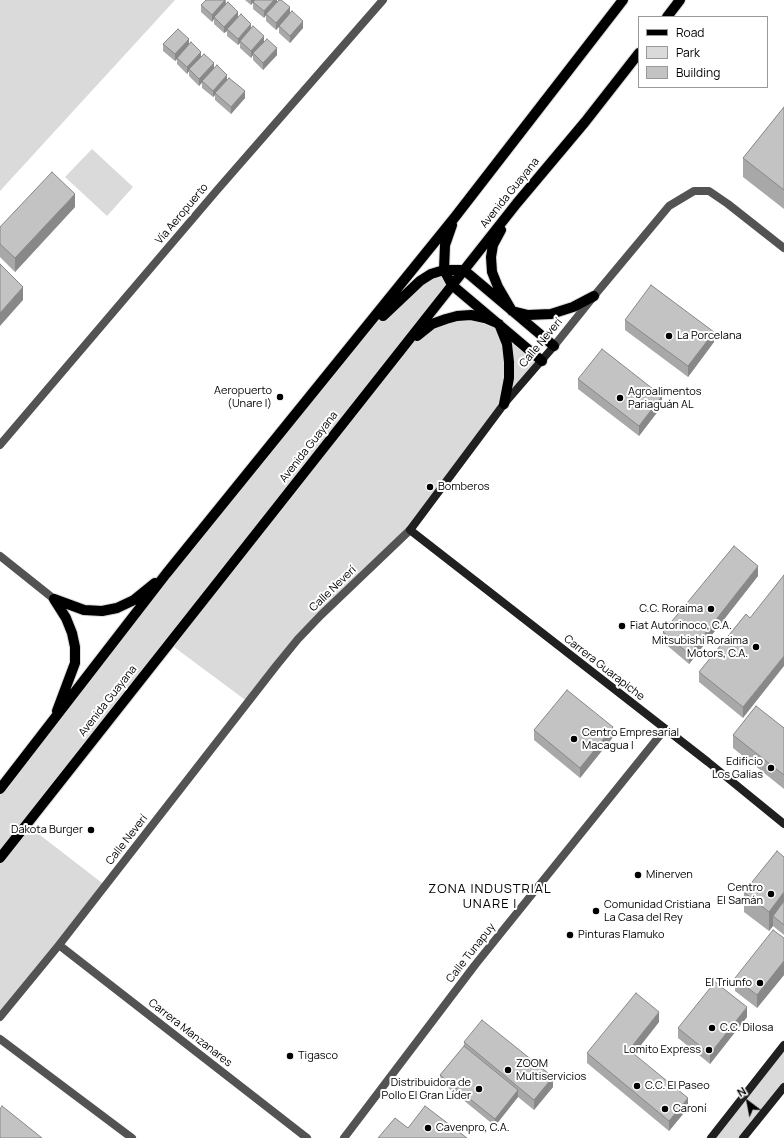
<!DOCTYPE html>
<meta charset="utf-8">
<style>
body{margin:0}
#map{position:relative;width:784px;height:1138px;overflow:hidden;background:#fff;font-family:Manrope,sans-serif}
canvas{display:block}
.legend{position:absolute;left:638px;top:16px;width:130px;height:72px;box-sizing:border-box;background:#fff;border:1px solid #999;margin:0;padding:5px 7px;list-style:none;font-size:12px;color:#000}
.legend li{display:flex;align-items:center;gap:8px;height:20px}
.legend b{width:20px;border:1px solid #999}
.north{position:absolute;left:728px;top:1082px;width:40px;height:40px;-webkit-text-stroke:3px #fff;paint-order:stroke;rotate:328deg;font-size:11px;font-weight:700;line-height:16px;text-align:center;color:#000}
.north::after{content:'';display:block;margin:auto;width:14px;height:18px;background:#000;clip-path:polygon(50% 0,100% 100%,50% 72%,0 100%)}
</style>
<div id="map">
<canvas width="784" height="1138"></canvas>
<ul class="legend">
<li><b style="height:5px;background:#000"></b>Road</li>
<li><b style="height:11px;background:#dadada"></b>Park</li>
<li><b style="height:11px;background:#c3c3c3"></b>Building</li>
</ul>
<div class="north">N</div>
</div>
<script>
const g = document.querySelector('canvas').getContext('2d');
g.lineJoin = 'round';
function fillPath(path, color) { g.fillStyle = color; g.fill(path, 'evenodd'); }
const toPath = rows => new Path2D(rows.map(r => 'M' + r).join(''));
function stroke(path, color, width, dash) { g.strokeStyle = color; g.lineWidth = width; g.lineCap = dash ? 'butt' : 'round'; g.setLineDash(dash || []); g.stroke(path); }
function drawText(font, color, halo, rows, align = 'center') {
  g.font = font + ' Manrope,sans-serif'; g.lineWidth = 4; g.setLineDash([]); g.textBaseline = 'middle'; g.strokeStyle = halo; g.fillStyle = color; for (const [text, x, y, turn = 0] of rows) {
    g.save(); g.translate(x, y); g.rotate((+turn || 0) * Math.PI / 180); g.textAlign = isNaN(turn) ? turn : align; if (halo) g.strokeText(text, 0, 0); g.fillText(text, 0, 0); g.restore();
  }
}
fillPath(toPath([
 [0,0,175,0,0,191],
 [92,149,133,187,107,216,65,177],
 [444,270,452,285,404,346,446,319,485,318,542,361,410,530,321,615,248,702,170,644,27,825,106,886,0,1018,0,789,352,347,409,291],
 [784,1045,784,1087,743,1138,711,1138]
]), '#dadada');
const primary = toPath([
 [667,17,680,0],
 [452,225,445,245,444,270,452,285,542,361],
 [501,230,493,245,491,257,492,272,498,287,512,311,528,315,551,314,573,307,594,296],
 [383,316,420,281,431,274,444,270,464,270,554,346],
 [417,336,432,324,446,319,457,316,471,315,485,318,499,324,507,344,509,362,509,378,504,404],
 [54,599,66,618,72,633,75,647,75,663,57,711],
 [54,599,84,610,102,611,117,608,134,600,155,583],
 [0,789,166,574,455,217,623,0],
 [0,858,517,203,585,122,639,53]
]);
stroke(primary, '#dbdbdb', 12);
stroke(toPath([
 [554,346,594,296,669,206,694,191,709,191,728,204,784,248],
 [0,445,218,189,383,0],
 [0,556,54,599],
 [59,945,307,1138],
 [0,1017,59,945,276,666,298,639,321,615,410,530],
 [0,1039,132,1138],
 [344,1138,475,965,665,729]
]), '#535353', 8);
stroke(toPath([
 [554,346,504,404,410,530,708,762,784,824],
 [711,1138,784,1045],
 [743,1138,784,1087]
]), '#202020', 8);
stroke(primary, '#000', 10);
fillPath(toPath([
 [226,0,226,5,251,29,277,55,263,70,253,60,253,55,251,58,240,48,240,43,238,45,227,36,227,31,224,33,214,24,214,19,212,22,201,12,201,5],
 [245,0,255,0,251,5],
 [277,0,277,1,303,28,290,43,279,33,279,27,276,30,266,21,266,15,264,18,253,9,253,2],
 [163,44,189,44,201,57,227,80,245,98,231,114,215,100,215,95,213,97,202,88,202,82,199,86,189,76,189,71,187,74,177,64,177,59,175,61,163,51],
 [784,107,784,209,743,177,743,158],
 [75,207,15,272,0,257,0,227],
 [625,320,714,342,688,377,625,330],
 [578,379,662,406,639,436,578,389],
 [758,576,689,664,663,642,663,632],
 [746,614,743,718,699,682,699,672],
 [784,728,784,789,733,748,733,735],
 [534,730,613,737,580,778,534,740],
 [784,857,784,935,773,926,769,931,744,912,744,892],
 [784,938,784,975,757,1008,735,991,735,978],
 [747,1017,710,1064,678,1038,678,1028],
 [659,1022,634,1054,688,1108,669,1131,587,1063,587,1053],
 [464,1042,553,1087,534,1110,518,1097,495,1126,440,1081,440,1075,464,1046]
]), '#a8a8a8');
fillPath(toPath([
 [225,0,226,6,214,17,214,19,212,22,212,15],
 [251,0,255,0,251,5],
 [274,0,277,0,277,3,266,14,266,15,264,18,264,11],
 [290,7,290,14,276,30,276,23],
 [238,12,238,19,227,29,227,31,224,33,224,27],
 [303,21,303,28,290,43,290,36],
 [251,24,251,31,240,41,240,43,238,45,238,39],
 [264,36,264,43,253,53,253,55,251,58,251,51],
 [189,39,189,46,177,58,177,59,175,61,175,54],
 [277,48,277,55,263,70,263,63],
 [201,52,201,58,189,69,189,71,187,74,187,67],
 [214,63,214,70,199,86,199,79],
 [227,75,227,82,215,93,215,95,213,97,213,91],
 [245,91,245,98,231,114,231,107],
 [75,194,75,207,15,272,15,258],
 [23,287,23,300,0,326,0,313],
 [714,332,714,342,688,377,688,366],
 [662,396,662,406,639,436,639,426],
 [758,566,758,576,689,664,689,654],
 [784,656,784,666,743,718,743,707],
 [613,727,613,737,580,778,580,768],
 [784,892,784,912,773,916,773,926,769,931,769,912],
 [784,961,784,975,757,1008,757,995],
 [747,1007,747,1017,710,1064,710,1054],
 [659,1012,659,1022,629,1060,629,1050],
 [553,1077,553,1087,534,1110,534,1100],
 [518,1090,518,1097,495,1126,495,1119],
 [688,1098,688,1108,669,1131,669,1121]
]), '#888');
const building = toPath([
 [206,0,225,0,212,15,201,5,206,0],
 [255,0,274,0,264,11,253,2,255,0],
 [279,0,281,0,290,7,276,23,266,14,279,0],
 [228,2,238,12,224,27,214,17,228,2],
 [292,11,303,21,290,36,279,26,292,11],
 [241,14,251,24,238,39,227,29,241,14],
 [253,26,264,36,251,51,240,41,253,26],
 [178,29,189,39,175,54,163,44,178,29],
 [267,39,277,48,263,63,253,53,267,39],
 [191,42,201,52,187,67,177,58,191,42],
 [204,54,214,63,199,79,189,69,204,54],
 [217,65,227,75,213,91,202,81,217,65],
 [229,78,245,91,231,107,215,93,229,78],
 [784,107,784,190,743,158,784,107],
 [52,172,75,194,15,258,0,244,0,227,52,172],
 [0,264,23,287,0,313,0,264],
 [651,285,714,332,688,366,625,320,651,285],
 [602,349,662,396,639,426,578,379,602,349],
 [734,546,758,566,689,654,663,632,734,546],
 [784,575,784,656,743,707,699,672,746,614,750,618,784,575],
 [567,690,613,727,580,768,534,730,567,690],
 [756,706,784,728,784,775,733,735,756,706],
 [777,851,784,857,784,892,769,912,744,892,777,851],
 [784,901,784,925,773,916,784,901],
 [773,930,784,938,784,961,757,995,735,978,773,930],
 [715,982,747,1007,710,1054,678,1028,715,982],
 [636,993,659,1012,629,1050,688,1098,669,1121,587,1053,636,993],
 [482,1020,553,1077,534,1100,464,1042,482,1020],
 [464,1046,518,1090,495,1119,440,1075,464,1046],
 [2,1106,42,1138,0,1138,0,1109,2,1106],
 [425,1106,467,1138,378,1138,395,1118,408,1128,425,1106]
]);
fillPath(building, '#c3c3c3');
stroke(building, '#888', 1);
for (const [x, y, r, color] of [
 [669,336,4,"#000"],
 [280,397,4,"#000"],
 [620,398,4,"#000"],
 [430,487,4,"#000"],
 [711,609,4,"#000"],
 [622,626,4,"#000"],
 [756,647,4,"#000"],
 [574,739,4,"#000"],
 [771,768,4,"#000"],
 [91,830,4,"#000"],
 [638,875,4,"#000"],
 [771,894,4,"#000"],
 [596,911,4,"#000"],
 [570,935,4,"#000"],
 [760,983,4,"#000"],
 [712,1028,4,"#000"],
 [709,1050,4,"#000"],
 [290,1056,4,"#000"],
 [508,1070,4,"#000"],
 [637,1086,4,"#000"],
 [479,1089,4,"#000"],
 [665,1109,4,"#000"],
 [428,1128,4,"#000"]
]) { const dot = new Path2D(); dot.arc(x, y, r, 0, 2 * Math.PI); g.fillStyle = color; g.fill(dot); stroke(dot, '#fff', 1.5); }
drawText('11px', '#000', '#fff', [
 ["Avenida Guayana",510,193,-51],
 ["Vía Aeropuerto",182,214,-50],
 ["Calle Neverí",541,343,-50],
 ["Avenida Guayana",309,447,-52],
 ["Calle Neverí",333,589,-44],
 ["Carrera Guarapiche",604,668,38],
 ["Avenida Guayana",108,701,-52],
 ["Calle Neverí",127,840,-52],
 ["Calle Tunapuy",471,953,-52],
 ["Carrera Manzanares",190,1033,38]
]);
drawText('11px', '#000', '#fff', [
 ["La Porcelana",677,336],
 ["Aeropuerto",272,391,"right"],
 ["(Unare I)",272,404,"right"],
 ["Agroalimentos",628,392],
 ["Pariaguán AL",628,405],
 ["Bomberos",438,487],
 ["C.C. Roraima",703,609,"right"],
 ["Fiat Autorinoco, C.A.",630,626],
 ["Mitsubishi Roraima",748,641,"right"],
 ["Motors, C.A.",748,654,"right"],
 ["Centro Empresarial",582,733],
 ["Macagua I",582,746],
 ["Edificio",763,762,"right"],
 ["Los Galias",763,775,"right"],
 ["Dakota Burger",83,830,"right"],
 ["Minerven",646,875],
 ["Centro",763,888,"right"],
 ["El Samán",763,901,"right"],
 ["Comunidad Cristiana",604,905],
 ["La Casa del Rey",604,918],
 ["Pinturas Flamuko",578,935],
 ["El Triunfo",752,983,"right"],
 ["C.C. Dilosa",720,1028],
 ["Lomito Express",701,1050,"right"],
 ["Tigasco",298,1056],
 ["ZOOM",516,1064],
 ["Multiservicios",516,1077],
 ["Distribuidora de",471,1083,"right"],
 ["Pollo El Gran Líder",471,1096,"right"],
 ["C.C. El Paseo",645,1086],
 ["Caroní",673,1109],
 ["Cavenpro, C.A.",436,1128]
], 'left');
g.letterSpacing = '1px';
drawText('13px', '#000', '#fff', [
 ["ZONA INDUSTRIAL",490,889],
 ["UNARE I",490,904]
]);
g.letterSpacing = '0px';
</script>
